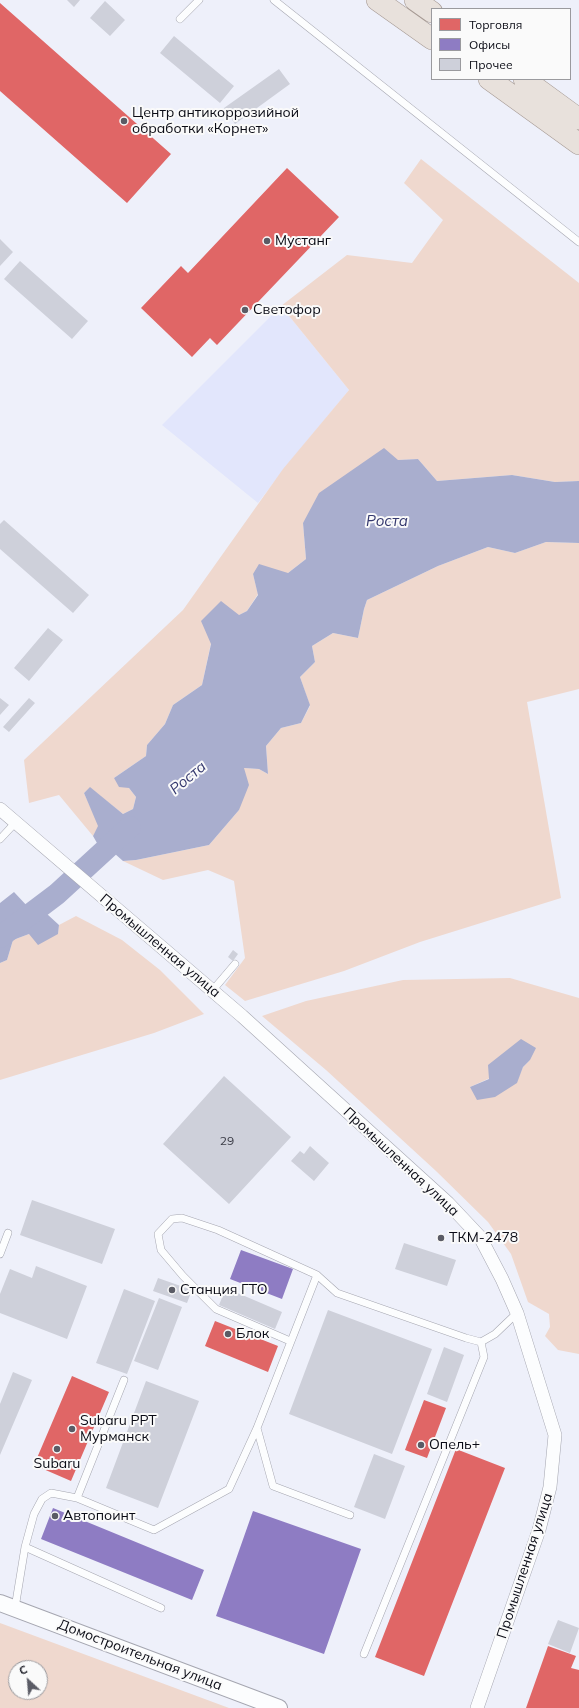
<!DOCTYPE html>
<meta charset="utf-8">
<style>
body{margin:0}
#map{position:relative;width:579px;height:1708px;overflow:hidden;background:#eef0fa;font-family:Mulish,sans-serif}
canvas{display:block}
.legend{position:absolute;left:431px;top:8px;width:140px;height:72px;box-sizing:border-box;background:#fafafa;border:1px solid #9a9a9e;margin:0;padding:5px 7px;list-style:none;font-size:12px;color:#0a0b15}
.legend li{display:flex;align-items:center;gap:8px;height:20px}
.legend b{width:20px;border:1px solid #9a9a9e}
.north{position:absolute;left:8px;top:1660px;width:40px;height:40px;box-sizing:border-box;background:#fafafa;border:1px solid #9a9a9e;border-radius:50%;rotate:334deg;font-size:11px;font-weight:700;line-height:16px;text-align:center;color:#0a0b15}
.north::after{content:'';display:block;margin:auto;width:14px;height:18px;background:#5a5b65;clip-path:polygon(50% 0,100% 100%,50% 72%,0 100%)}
</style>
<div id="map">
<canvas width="579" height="1708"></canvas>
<ul class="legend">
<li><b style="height:11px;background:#e06666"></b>Торговля</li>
<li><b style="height:11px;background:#8e7cc3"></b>Офисы</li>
<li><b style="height:11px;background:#ced0da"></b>Прочее</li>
</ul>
<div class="north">С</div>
</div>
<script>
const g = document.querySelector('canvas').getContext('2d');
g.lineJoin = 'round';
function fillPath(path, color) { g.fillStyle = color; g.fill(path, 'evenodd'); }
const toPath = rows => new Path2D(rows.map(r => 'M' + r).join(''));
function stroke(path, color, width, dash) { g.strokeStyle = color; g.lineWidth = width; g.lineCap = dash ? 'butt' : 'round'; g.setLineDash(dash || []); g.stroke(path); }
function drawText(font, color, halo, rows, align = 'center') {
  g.font = font + ' Mulish,sans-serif'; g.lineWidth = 4; g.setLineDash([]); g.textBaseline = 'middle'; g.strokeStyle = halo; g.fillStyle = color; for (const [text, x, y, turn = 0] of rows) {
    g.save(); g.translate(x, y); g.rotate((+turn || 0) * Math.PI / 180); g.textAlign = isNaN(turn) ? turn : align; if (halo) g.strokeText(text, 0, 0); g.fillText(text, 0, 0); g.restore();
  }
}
fillPath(toPath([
 [281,306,349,390,284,469,258,503,162,425]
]), '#e2e6fc');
fillPath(toPath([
 [421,159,579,283,579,481,555,482,512,475,437,481,418,459,398,460,303,523,306,559,288,573,253,574,258,594,247,611,239,615,211,643,202,685,173,705,165,724,147,745,146,756,114,778,129,788,136,797,133,809,123,814,90,788,84,793,99,826,93,836,59,795,29,803,24,760,183,610,283,469,349,390,281,306,347,255,412,263,443,220,404,183],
 [546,542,579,543,579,689,527,702,561,898,420,942,344,971,245,1001,225,985,245,958,234,881,208,870,163,880,123,861,136,860,209,845,239,810,244,768,259,769,268,774,266,746,281,728,301,723,310,706,300,677,315,662,312,646,333,633,358,638,364,609,367,600,438,566,488,547,515,553],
 [76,916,122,940,160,970,204,1014,154,1033,0,1080,0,963,7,960,13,940,29,934,58,934,59,925],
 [510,978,579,998,579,1354,558,1350,545,1336,550,1327,549,1314,528,1302,511,1254,488,1222,436,1171,326,1070,262,1016,306,1001,403,980],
 [530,1060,523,1067,516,1083,470,1087],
 [0,1623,229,1708,0,1708],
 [16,1668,40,1668,40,1692,16,1692]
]), '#efd8ce');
fillPath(toPath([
 [384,448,398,460,418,459,437,481,512,475,555,482,579,481,579,543,546,542,515,553,488,547,438,566,367,600,364,609,358,638,333,633,312,646,315,662,300,677,310,705,301,723,281,728,266,746,268,774,259,769,244,768,249,785,239,810,209,845,136,860,123,861,105,845,97,843,93,836,98,826,84,793,90,787,123,814,133,809,136,797,129,788,119,787,114,778,146,756,147,745,165,724,173,705,202,685,211,644,201,621,221,601,239,615,247,611,258,595,253,574,259,564,288,573,306,559,303,523,319,493],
 [64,881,69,886,47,914,59,925,58,934,38,945,29,934,13,940,7,960,0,963,0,903,14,892,29,908,42,895],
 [521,1039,536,1048,530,1060,523,1067,517,1083,495,1097,477,1100,470,1087,489,1079,488,1065]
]), '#a9aece');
fillPath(toPath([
 [0,3,171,154,127,203,0,91],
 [287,168,339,217,217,345,210,338,192,357,141,308,181,266,188,273],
 [215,1321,278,1346,268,1372,205,1346],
 [72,1376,109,1392,71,1481,34,1465],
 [424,1400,446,1408,427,1458,405,1450],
 [456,1449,505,1468,424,1676,375,1657],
 [548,1646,576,1656,571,1668,579,1670,579,1708,526,1708]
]), '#e06666');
fillPath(toPath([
 [241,1250,293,1269,282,1299,230,1279],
 [53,1508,204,1570,192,1600,41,1539],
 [253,1511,361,1549,324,1654,216,1616]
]), '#8e7cc3');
stroke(toPath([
 [0,937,57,894,130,827]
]), '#a9aece', 22);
fillPath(toPath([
 [67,0,80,0,74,7],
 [105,1,125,20,110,36,90,18],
 [174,36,234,86,220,103,160,53],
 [279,69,290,84,235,124,224,108],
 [0,239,13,252,0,266],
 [20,261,88,321,72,339,4,279],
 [4,520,89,595,73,613,0,549,0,524],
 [48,628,63,640,29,681,14,668],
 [0,698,9,705,0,715],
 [29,698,35,703,9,732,3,727],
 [233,950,238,954,233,961,228,957],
 [224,1076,291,1137,229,1204,163,1144],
 [310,1146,329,1163,314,1181,291,1161,300,1151,304,1154],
 [32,1200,115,1229,102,1264,20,1235],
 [404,1243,456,1260,447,1286,395,1269],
 [36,1266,87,1286,67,1339,0,1313,0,1294,10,1269,32,1278],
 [158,1278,192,1290,187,1303,153,1291],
 [226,1288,282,1312,275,1329,219,1305],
 [124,1289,155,1301,127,1374,96,1363],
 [159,1298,182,1307,158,1370,134,1361],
 [328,1310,432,1349,392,1454,289,1414],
 [444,1347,464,1355,447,1402,427,1394],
 [13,1372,32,1380,0,1455,0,1404],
 [146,1381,199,1401,158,1508,106,1488],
 [374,1454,405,1466,385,1519,354,1507],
 [558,1620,579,1628,570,1653,548,1644]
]), '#ced0da');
const service = toPath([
 [274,0,579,242],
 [180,19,199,0],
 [0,839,15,823],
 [212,991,235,964],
 [0,1254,8,1233],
 [290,1341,216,1309,183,1276,161,1250,158,1234,172,1219,182,1218,218,1230,317,1275,337,1293,466,1338,481,1342,495,1334,517,1313],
 [257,1428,273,1486,350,1515],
 [77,1498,124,1380],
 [25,1547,161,1608],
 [15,1608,25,1547,34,1514,42,1499,51,1493,77,1498,154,1530,229,1489,257,1428,317,1275],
 [364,1654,484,1357,481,1342]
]);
const minor = toPath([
 [0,809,242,1016,448,1203,480,1237,502,1279,517,1313,555,1435,550,1487,539,1530,477,1708]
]);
const tertiary = toPath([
 [0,1603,279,1708]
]);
const primary = toPath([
 [377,0,432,39],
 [415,0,432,12],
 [489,79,579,144],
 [524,79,579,119]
]);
stroke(service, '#a5a6b0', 8);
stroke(minor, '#a5a6b0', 14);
stroke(tertiary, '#a5a6b0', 18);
stroke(primary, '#a59993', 22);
stroke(service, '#fcfdfe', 7);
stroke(minor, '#fcfdfe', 13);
stroke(tertiary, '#fcfdfe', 16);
stroke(primary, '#e8e1dc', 21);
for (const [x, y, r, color] of [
 [124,121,4,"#5a5b65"],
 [267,241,4,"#5a5b65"],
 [245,310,4,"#5a5b65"],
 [441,1238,4,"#5a5b65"],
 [172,1290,4,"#5a5b65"],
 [228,1334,4,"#5a5b65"],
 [72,1429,4,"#5a5b65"],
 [421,1445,4,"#5a5b65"],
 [57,1449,4,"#5a5b65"],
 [55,1516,4,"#5a5b65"]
]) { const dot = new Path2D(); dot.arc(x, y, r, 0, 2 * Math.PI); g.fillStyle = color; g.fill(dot); stroke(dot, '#fafafa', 1.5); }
drawText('12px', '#3b3c46', null, [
 ["29",227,1141]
]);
drawText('14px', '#0a0b15', '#fafafa', [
 ["Центр антикоррозийной",132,113],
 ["обработки «Корнет»",132,129],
 ["Мустанг",275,241],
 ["Светофор",253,310],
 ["ТКМ-2478",449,1238],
 ["Станция ГТО",180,1290],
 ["Блок",236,1334],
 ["Subaru РРТ",80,1421],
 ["Мурманск",80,1437],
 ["Опель+",429,1445],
 ["Subaru",57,1464,"center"],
 ["Автопоинт",63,1516]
], 'left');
drawText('14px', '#0a0b15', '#fafafa', [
 ["Промышленная улица",160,946,40],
 ["Промышленная улица",401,1162,43],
 ["Промышленная улица",525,1566,-72],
 ["Домостроительная улица",140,1655,21]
]);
drawText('italic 15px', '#34386e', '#fafafa', [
 ["Роста",387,521],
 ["Роста",188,778,-40]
]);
</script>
